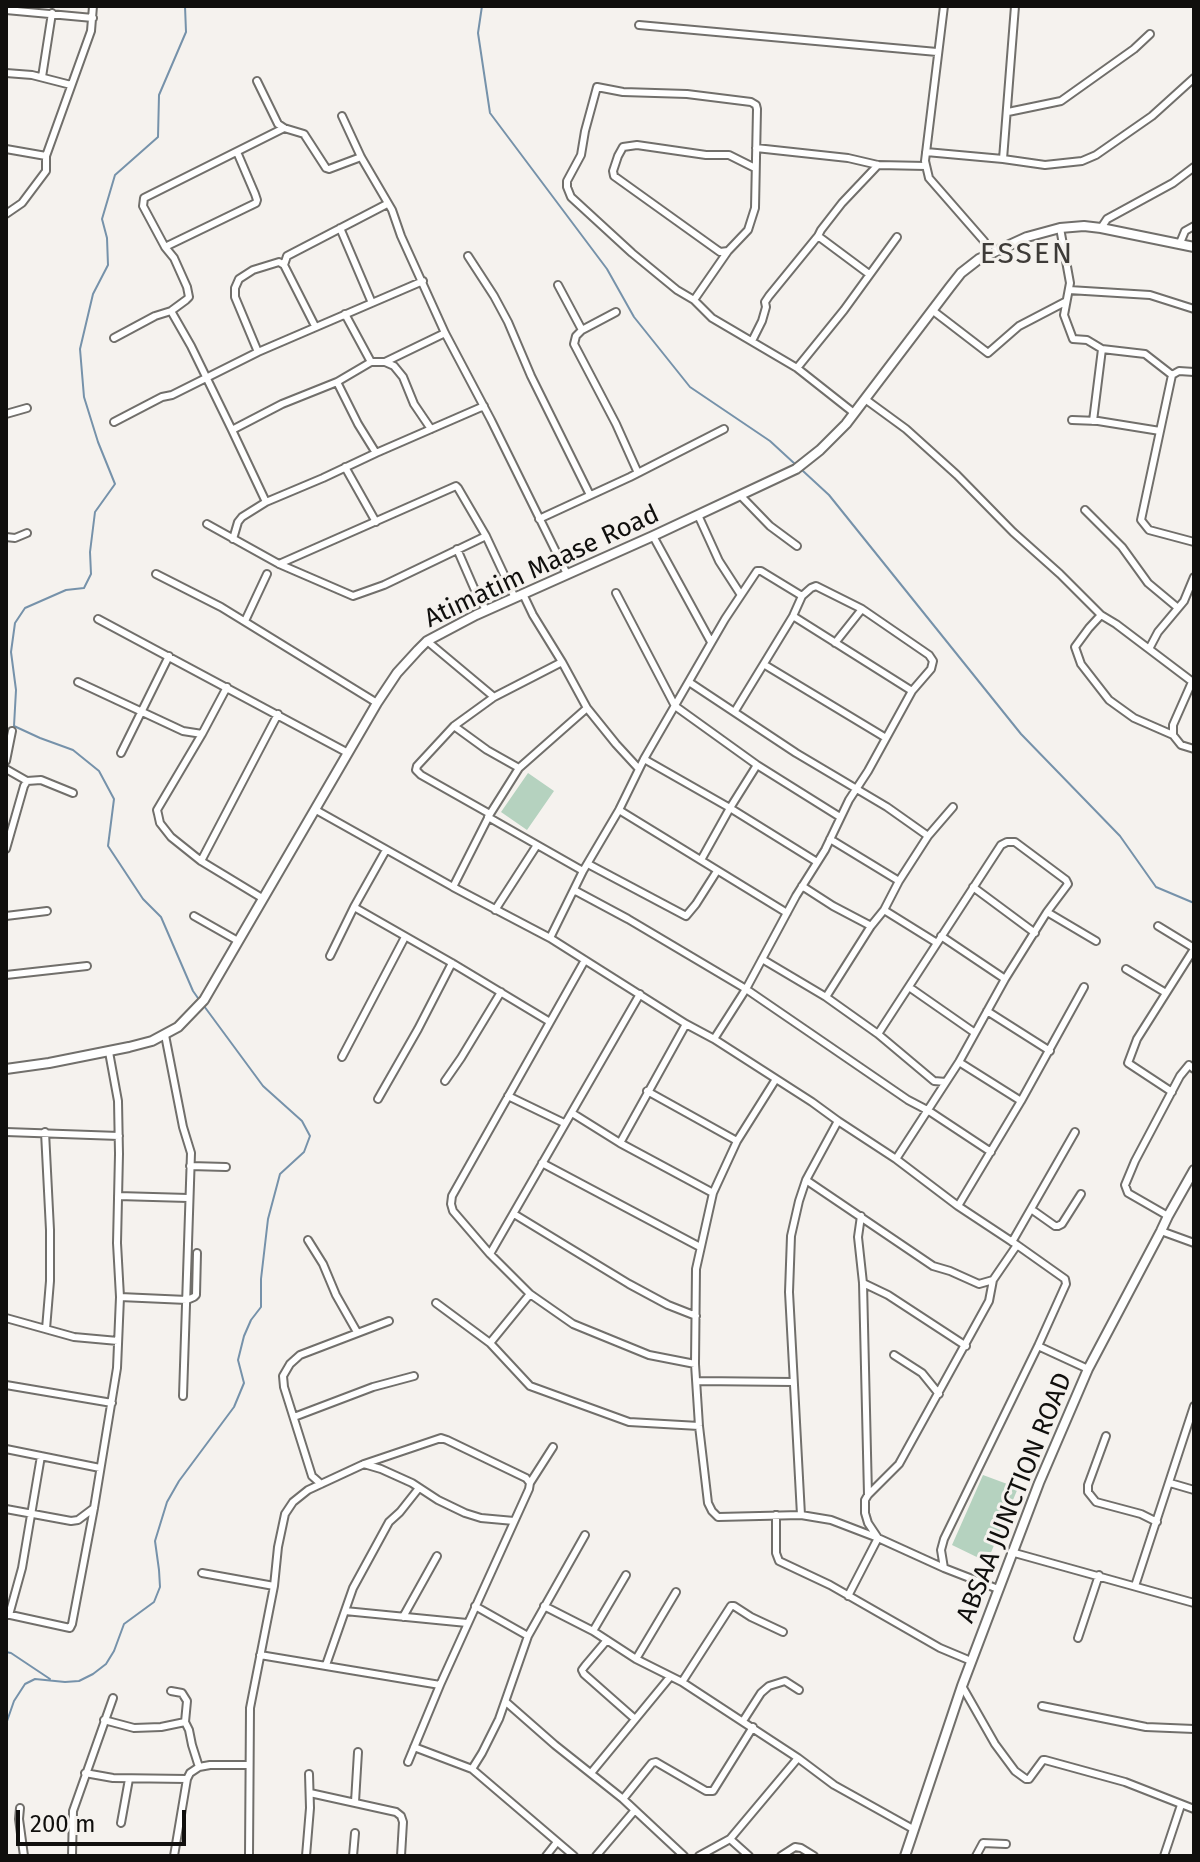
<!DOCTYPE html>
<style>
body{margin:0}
#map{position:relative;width:1200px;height:1862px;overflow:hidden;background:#f5f2ee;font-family:"Fira Sans",sans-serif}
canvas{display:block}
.frame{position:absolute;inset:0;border:8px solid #100f0d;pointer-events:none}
.scale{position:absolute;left:16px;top:1810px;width:170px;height:36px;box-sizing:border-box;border:4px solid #100f0d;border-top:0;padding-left:10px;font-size:24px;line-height:28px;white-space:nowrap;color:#100f0d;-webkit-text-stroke:6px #f5f2ee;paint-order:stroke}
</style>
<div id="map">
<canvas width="1200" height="1862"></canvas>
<div class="frame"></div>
<div class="scale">200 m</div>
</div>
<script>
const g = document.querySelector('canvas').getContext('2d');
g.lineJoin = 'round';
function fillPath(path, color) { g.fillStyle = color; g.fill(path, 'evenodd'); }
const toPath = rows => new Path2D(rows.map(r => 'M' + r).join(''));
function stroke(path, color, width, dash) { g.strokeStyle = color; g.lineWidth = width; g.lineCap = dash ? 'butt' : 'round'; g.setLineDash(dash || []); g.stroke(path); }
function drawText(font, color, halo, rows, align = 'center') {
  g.font = font + ' "Fira Sans",sans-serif'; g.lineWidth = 6; g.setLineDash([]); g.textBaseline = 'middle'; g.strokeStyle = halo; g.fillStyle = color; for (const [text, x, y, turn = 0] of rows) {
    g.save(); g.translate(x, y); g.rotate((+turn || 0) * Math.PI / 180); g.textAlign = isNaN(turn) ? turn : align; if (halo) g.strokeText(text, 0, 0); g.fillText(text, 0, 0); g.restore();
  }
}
fillPath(toPath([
 [528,773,554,791,527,830,501,812],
 [983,1475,1018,1488,987,1562,952,1545]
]), '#b5d2bf');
stroke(toPath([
 [185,6,186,32,159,95,158,137,115,175,102,219,107,238,108,265,93,294,80,349,84,397,98,442,115,484,95,512,90,552,91,574,84,588,66,590,25,608,15,623,11,652,16,690,14,726,40,738,73,750,99,771,114,799,108,846,143,899,161,917,193,991,200,1001],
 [482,6,478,33,490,113,607,269,634,317,690,387,770,441,795,464],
 [803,471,829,495,1021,734,1120,836,1156,887,1194,903],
 [6,1652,11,1653,50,1679],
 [6,1724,14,1701,25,1684,35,1679,65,1682,79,1681,93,1674,106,1664,114,1651,124,1624,154,1602,160,1587,159,1570,155,1541,167,1502,179,1481,234,1407,244,1383,238,1360,244,1336,251,1320,261,1307,261,1279,268,1219,280,1174,304,1152,310,1136,302,1121,263,1086,204,1006]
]), '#7692aa', 2);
const street = toPath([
 [944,6,925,161,929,178,984,241,990,253],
 [6,10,93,18],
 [639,25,937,52],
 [6,73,32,75,71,85],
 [42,77,52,13],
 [257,81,278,124,284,128,304,134,326,168,329,169,361,157],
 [1008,112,1061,101,1134,49,1150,34],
 [342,116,361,157,392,210,401,236,445,333,491,420,567,574],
 [756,148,848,158,878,165,926,166],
 [6,149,46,156],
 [926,152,1003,159,1045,165,1082,161,1096,155,1152,116,1194,78],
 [1003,159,1015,6],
 [755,168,729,155,706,155,637,145,623,147,618,156,613,171,614,176,720,252,728,251,748,230,755,208,757,109,756,105,751,102,687,94,623,92,597,87,585,131,581,155,567,181,567,187,571,197,632,253,677,290,694,300,712,318,797,368,854,413],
 [6,214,22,203,46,171,46,156,91,31,93,6],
 [340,228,372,303],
 [1060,228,1070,283,1064,315,1073,339,1087,340,1102,349,1145,354,1172,375],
 [1101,228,1107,219,1173,183,1194,167],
 [818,236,869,274],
 [1180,243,1185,231,1194,226],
 [165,247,256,203,257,200,255,194,237,152],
 [468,256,494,296,508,322,531,376,590,495],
 [284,265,287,256,387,204],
 [284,265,315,326],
 [558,285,582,330],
 [1069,290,1150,295,1194,309],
 [694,300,728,251],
 [932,310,988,353,1019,326,1065,302],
 [171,311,191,346,232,430],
 [616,312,582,330,576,336,574,344,616,424,638,473],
 [345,314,371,362],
 [114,338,155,316,171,311,186,300,189,297,187,287,174,258,165,247,143,206,144,198,284,128],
 [752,341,762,321,766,307,765,302,769,296,818,236,821,230,842,203,878,165],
 [258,352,235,297,235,288,239,279,253,270,279,262,284,265],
 [385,362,445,333],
 [797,368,844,310,897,237],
 [1172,375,1141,520,1149,530,1194,542],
 [1172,375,1179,371,1194,372],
 [337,382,358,424,376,453],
 [865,399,906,429,957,475,1013,532,1060,574,1101,615,1116,624,1194,683],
 [6,414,27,408],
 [1072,420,1098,421,1160,431],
 [1093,421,1102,349],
 [114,422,162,397,172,395,258,352,423,281],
 [345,467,376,522],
 [740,495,770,526,797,546],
 [266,502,232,430,282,404,337,382,371,362,385,362,394,366,403,377,414,404,431,429],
 [1085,510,1122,547,1148,583,1178,608],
 [698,515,719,561,741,595],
 [539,519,630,477,724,429],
 [207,524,279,564,353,596,384,585,486,536],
 [653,536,711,642],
 [6,537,15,538,27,533],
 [233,539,238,522,242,517,266,502,323,478,376,453,484,406],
 [457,549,474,588,486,610],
 [279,564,456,486,458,488,486,536,515,598],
 [156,574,221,607,377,703],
 [616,593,675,706,757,765,840,817],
 [523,594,533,615,562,662,587,708,616,744,639,769],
 [1101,615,1089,628,1075,647,1081,664,1109,700,1134,718,1173,735],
 [793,616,912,691,931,669,933,661,929,655,862,609],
 [98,619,348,753],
 [245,621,267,574],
 [427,641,494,697],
 [1149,649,1158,632,1184,601,1194,577],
 [765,665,886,738],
 [78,682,183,731,202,734],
 [689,682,796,753,887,807,928,836],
 [1192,682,1173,725,1173,735,1181,745,1194,749],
 [227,687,202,734,157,810,158,814,160,823,171,837,201,861,262,898],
 [735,711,793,616,802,596,811,588,816,586,862,609,835,643],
 [454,726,487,750,519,768],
 [121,753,169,656],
 [644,759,730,808,817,862],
 [6,761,12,731],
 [6,769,27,781],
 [316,810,453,887,550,938,686,1024,714,1039,812,1102,838,1121,896,1159,958,1206,1017,1245,1065,1279,1066,1284,1038,1346,944,1539,941,1550,944,1568],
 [619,810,787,913],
 [490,814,421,775,416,770,417,766,454,726,494,697,562,662],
 [488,817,583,871],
 [830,839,899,881],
 [6,849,24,786,27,781,41,780,73,793],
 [701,860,730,808,757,765],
 [201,861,278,714],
 [588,864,686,916,696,904,717,871],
 [802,886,833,906,871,926],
 [453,887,490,814,519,768,587,708],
 [973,887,1035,933],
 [574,890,628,919,746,989,908,1100,929,1111,991,1152],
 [354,907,452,963,550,1022],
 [495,910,537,845],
 [884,910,937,943],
 [1047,912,1096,941],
 [6,916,47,911],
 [194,916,238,941],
 [1158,926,1194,948],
 [941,936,1005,979],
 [550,938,583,871,619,810,644,759,725,619,757,571,761,571,802,596],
 [330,956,354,907,386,850],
 [762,959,826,997,878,1034,934,1081,946,1082],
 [585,960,452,1196,451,1204,453,1211,490,1254,530,1294,573,1324,649,1355,695,1364],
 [1126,969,1166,993],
 [6,975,87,966],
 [909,987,975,1033],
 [826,997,871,926,884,910,899,881,928,836,953,807],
 [987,1011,1050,1051],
 [878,1034,1001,845,1007,842,1015,842,1066,880,1068,884,1047,912,1005,979,959,1062,896,1159],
 [165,1035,183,1127,191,1153,183,1396],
 [714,1039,746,989,796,896,825,850,849,800,868,771,912,691],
 [342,1057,405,937],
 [959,1062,1021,1101],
 [776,1079,737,1141,713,1193,696,1269,695,1364,699,1426,708,1503,712,1511,718,1517,801,1515,831,1520,878,1538,944,1568,998,1589],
 [445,1081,461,1058,501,992],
 [647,1091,737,1141],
 [1172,1092,1128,1063,1137,1039,1194,949],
 [508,1096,564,1123],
 [378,1099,418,1029,452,963],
 [572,1113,620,1143,713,1193],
 [6,1132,119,1136],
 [45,1132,50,1230,50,1281,46,1329],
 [620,1143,686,1024],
 [542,1163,700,1247],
 [190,1166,226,1167],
 [806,1180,933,1266,950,1271,979,1284,993,1280],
 [118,1196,188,1198],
 [958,1206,1021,1101,1084,987],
 [1031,1209,1055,1226,1058,1226,1062,1224,1081,1194],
 [514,1214,629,1284,668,1305,696,1316],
 [861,1216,858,1237,863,1283,868,1495],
 [1168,1216,1128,1193,1125,1185,1135,1161,1180,1076,1189,1065,1194,1069],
 [1161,1231,1194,1243],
 [308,1240,323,1264,336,1295,357,1332],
 [1012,1242,1075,1132],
 [490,1254,640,994],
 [863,1283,888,1295,966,1346],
 [120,1297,187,1300,194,1297,196,1295,197,1253],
 [436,1303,490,1343,530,1386,629,1422,699,1426],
 [6,1318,74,1337,118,1341],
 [490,1343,530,1294],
 [1038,1346,1088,1369],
 [894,1355,922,1373,939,1394],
 [697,1381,793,1382],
 [6,1385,112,1403],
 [294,1417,373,1387,414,1376],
 [1106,1436,1088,1485,1088,1492,1096,1502,1141,1514,1157,1522],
 [6,1449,100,1468],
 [364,1464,381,1469,412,1483,438,1500,465,1513,481,1518,514,1521],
 [530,1483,553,1447],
 [1170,1483,1194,1490],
 [321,1484,312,1476,284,1387,283,1376,290,1364,300,1355,389,1321],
 [6,1509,71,1521,78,1520,94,1508],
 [776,1515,776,1553,779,1561,830,1585,940,1648,971,1661],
 [801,1515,789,1292,791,1236,799,1201,806,1180,838,1121],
 [1011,1552,1194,1603],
 [202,1573,274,1586],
 [1135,1586,1194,1406],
 [848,1596,878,1538,868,1523,865,1513,865,1500,868,1495,899,1464,989,1301,993,1280,1017,1245],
 [475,1606,528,1636],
 [544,1606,593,1631,636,1659,682,1682,798,1758,834,1785,913,1829],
 [345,1611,467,1623],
 [6,1614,70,1628,72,1624,94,1508,117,1368,120,1297,117,1243,119,1154,118,1101,109,1052],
 [9,1615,22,1568,41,1456],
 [403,1617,437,1556],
 [593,1631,626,1575],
 [1078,1638,1099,1575],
 [607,1640,585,1666,582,1670,584,1674,635,1719],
 [260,1655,440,1685],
 [636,1659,676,1592],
 [326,1665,353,1588,389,1522,400,1512,419,1488],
 [682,1682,731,1606,734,1606,751,1617,783,1632],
 [962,1686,995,1744,1015,1771,1026,1779,1029,1779,1043,1760,1045,1760,1125,1782,1194,1809],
 [171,1691,182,1693,187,1701,185,1722],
 [506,1702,555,1745,623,1799,684,1856],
 [1042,1706,1146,1727,1194,1729],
 [104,1720,134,1728,161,1727,185,1722,189,1730,192,1745,199,1767],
 [743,1721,761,1693,769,1686,785,1681,799,1690],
 [414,1747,472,1769,574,1856],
 [472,1769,482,1753,499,1719,528,1636,585,1535],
 [85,1773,113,1778,187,1779],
 [591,1773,670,1677],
 [310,1793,396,1812,401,1816,403,1822,401,1856],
 [623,1799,652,1763,656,1762,706,1791,713,1791,753,1727],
 [355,1802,358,1752],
 [20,1808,19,1819,24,1856],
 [121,1823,129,1779],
 [730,1839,749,1856],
 [72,1856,73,1811,113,1698],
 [174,1856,187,1779,190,1773,199,1767,210,1765,248,1765],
 [249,1856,250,1708,274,1586,278,1547,285,1514,293,1502,308,1490,364,1464,441,1438,447,1440,526,1478,530,1483,529,1489,440,1685,408,1762],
 [306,1856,310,1808,309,1774],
 [353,1856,355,1833],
 [546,1856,557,1842],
 [596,1856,635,1810],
 [699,1856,730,1839,798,1758],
 [781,1856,795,1847,801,1848,814,1856],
 [976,1856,983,1843,1006,1844],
 [1164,1856,1181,1805]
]);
const secondary = toPath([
 [6,1069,49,1063,129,1047,152,1041,178,1027,204,1000,377,703,397,673,418,650,427,641,476,615,653,536,796,469,820,450,846,424,950,287,961,273,979,259,1027,237,1060,228,1084,226,1101,228,1194,247],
 [905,1856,962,1686,1039,1483,1088,1369,1161,1231,1168,1216,1194,1170]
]);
stroke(street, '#716f6b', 10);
stroke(secondary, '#716f6b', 12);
stroke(street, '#fff', 6);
stroke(secondary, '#fff', 8);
drawText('26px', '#100f0d', '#f5f2ee', [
 ["Atimatim Maase Road",542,567,-25],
 ["ABSAA JUNCTION ROAD",1015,1498,-68]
]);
g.letterSpacing = '2px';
drawText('30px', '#3e3b38', '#f5f2ee', [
 ["ESSEN",1027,255]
]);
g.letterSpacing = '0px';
</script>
